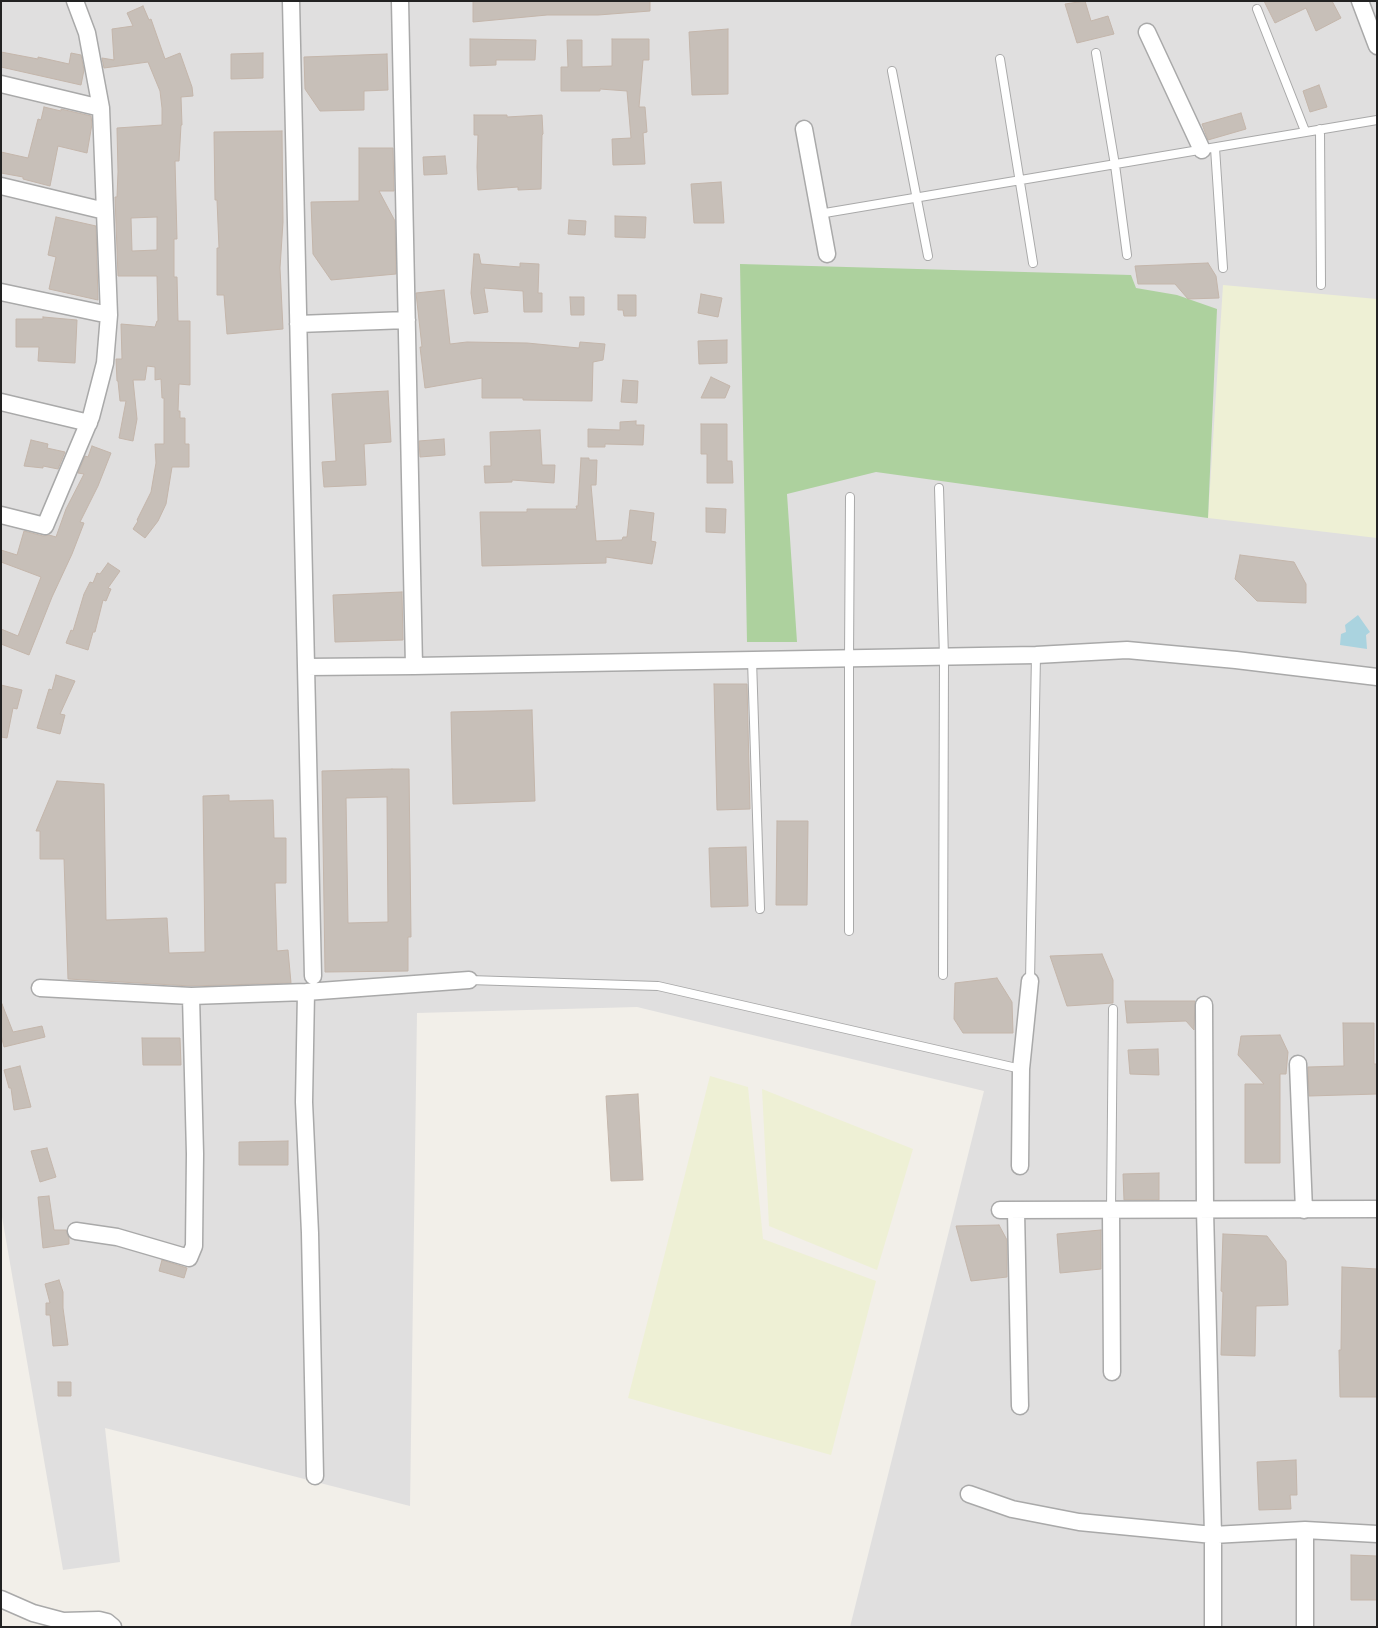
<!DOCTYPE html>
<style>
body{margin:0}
#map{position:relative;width:1378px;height:1628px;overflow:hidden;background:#f2efe9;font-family:"Asap Condensed",sans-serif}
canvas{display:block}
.frame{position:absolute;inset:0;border:2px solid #222;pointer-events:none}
</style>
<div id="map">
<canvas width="1378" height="1628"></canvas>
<div class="frame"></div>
</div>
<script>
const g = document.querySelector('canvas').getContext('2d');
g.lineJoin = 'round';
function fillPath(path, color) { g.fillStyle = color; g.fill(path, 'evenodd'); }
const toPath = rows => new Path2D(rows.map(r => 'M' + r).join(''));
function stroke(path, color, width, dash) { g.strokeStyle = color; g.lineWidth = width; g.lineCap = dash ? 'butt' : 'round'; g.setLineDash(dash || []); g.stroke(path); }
fillPath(toPath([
 [1,1,1377,1,1377,1627,850,1627,984,1091,637,1007,417,1013,410,1506,105,1428,120,1562,63,1570,1,1211]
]), '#e0dfdf');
fillPath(toPath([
 [1223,285,1377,299,1377,538,1208,518],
 [710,1076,748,1087,763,1239,876,1281,831,1455,628,1398],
 [762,1089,913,1149,877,1270,769,1226]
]), '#eef0d5');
fillPath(toPath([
 [740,264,1131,275,1136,288,1177,295,1217,309,1208,518,876,472,787,494,797,642,747,642]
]), '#add19e');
fillPath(toPath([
 [1358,615,1370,632,1366,635,1367,649,1340,645,1341,634,1346,632,1345,625]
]), '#aad3df');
const building = toPath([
 [473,1,650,1,650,11,598,15,547,15,473,22,473,1],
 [1085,1,1091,21,1108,16,1114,34,1077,43,1065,4,1085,1],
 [1264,1,1332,1,1341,18,1316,31,1306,8,1275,23,1264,1],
 [143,6,149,20,151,19,165,59,180,53,192,87,193,96,181,97,182,125,181,125,179,161,175,161,177,239,174,239,174,277,177,277,178,321,190,321,190,385,179,384,178,411,180,411,180,418,185,418,185,444,189,444,189,467,172,467,166,504,158,521,145,538,133,529,138,521,137,520,151,492,156,463,155,444,164,444,164,398,162,398,161,379,155,380,155,367,147,366,145,380,133,380,137,419,133,441,119,438,126,401,120,401,118,381,117,381,116,359,122,359,121,324,155,327,157,321,158,321,157,276,118,276,115,197,117,197,118,172,117,128,162,125,162,108,160,91,148,62,104,68,102,58,114,60,112,29,133,26,127,13,143,6],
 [157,217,157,250,132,251,131,218,157,217],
 [728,29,728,94,692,95,689,32,728,29],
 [470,39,536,40,535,60,496,60,496,65,470,66,470,39],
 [612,39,649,39,649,60,643,60,639,107,645,107,647,132,643,133,645,164,613,165,612,139,631,138,627,91,600,89,600,91,561,91,561,67,568,67,567,40,582,40,582,67,612,66,612,39],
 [1,52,38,59,38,57,69,64,71,53,81,55,84,70,81,85,1,67,1,52],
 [263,53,263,78,231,79,231,54,263,53],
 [387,54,388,90,364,91,364,110,320,111,305,89,304,57,387,54],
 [1319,85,1327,107,1310,112,1303,91,1319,85],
 [44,107,61,111,61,109,91,116,92,124,87,153,58,146,50,186,23,179,23,177,1,173,1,152,28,158,38,119,41,120,44,107],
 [1241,113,1246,129,1208,140,1202,124,1241,113],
 [474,115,507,115,507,117,542,115,543,134,542,135,541,189,518,190,518,187,478,190,477,167,478,135,474,135,474,115],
 [282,131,283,222,280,268,283,329,227,334,224,295,217,295,217,248,219,248,217,200,215,200,214,132,282,131],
 [359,148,393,148,394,191,379,191,395,221,396,274,331,280,313,254,311,202,359,201,359,148],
 [445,156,447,174,424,175,423,157,445,156],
 [721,182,724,223,694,223,691,184,721,182],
 [615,216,646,217,645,238,615,237,615,216],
 [56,217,96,226,98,300,49,289,56,257,48,255,56,217],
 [569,220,586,221,585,235,568,234,569,220],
 [474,254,479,254,481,264,520,267,520,263,539,264,538,293,542,293,542,312,524,312,523,291,484,288,488,312,474,314,471,293,474,254],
 [1208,263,1216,276,1219,298,1188,299,1175,284,1138,284,1135,266,1208,263],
 [444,290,450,344,467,342,527,343,579,348,580,342,605,344,603,360,593,362,592,401,523,400,523,398,482,398,482,378,425,388,420,347,422,347,416,293,444,290],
 [701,294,722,298,718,317,698,313,701,294],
 [618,295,636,295,636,316,624,316,623,310,618,310,618,295],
 [570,297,584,297,584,315,571,315,570,297],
 [43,317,77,320,75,363,38,361,39,347,16,347,16,319,43,319,43,317],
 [727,340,727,363,699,364,698,341,727,340],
 [711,377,730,386,725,398,701,398,711,377],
 [623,380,638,381,637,403,621,402,623,380],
 [388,391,391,442,364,444,366,485,324,487,322,462,336,461,332,394,388,391],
 [636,421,636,425,644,425,643,445,605,444,605,447,588,447,588,429,620,430,620,422,636,421],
 [701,424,727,424,727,461,732,461,733,483,707,483,707,454,701,454,701,424],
 [540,430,542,465,555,465,554,483,512,480,512,482,485,483,484,466,491,466,490,432,540,430],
 [444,439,445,455,420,457,419,441,444,439],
 [31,440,48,444,47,448,65,452,58,469,43,466,43,468,24,466,31,440],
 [92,446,111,453,98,486,80,522,84,523,72,554,52,597,29,655,1,644,1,629,18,636,41,577,1,562,1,550,17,555,24,531,43,536,49,535,56,537,66,509,84,474,78,473,85,456,88,457,92,446],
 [581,458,589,458,589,460,597,460,596,485,591,485,596,541,622,540,623,537,627,537,630,510,654,513,651,541,656,542,652,564,606,557,606,563,482,566,480,512,527,512,527,509,577,509,576,506,578,506,581,458],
 [706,508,726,509,725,533,706,532,706,508],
 [1240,555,1294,562,1306,584,1306,603,1257,601,1235,579,1240,555],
 [108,563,120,571,108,588,111,589,106,601,103,600,95,632,93,632,88,650,66,643,71,630,73,631,84,594,90,582,93,583,97,573,100,574,108,563],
 [402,592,403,640,335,642,333,595,402,592],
 [56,675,75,681,60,714,65,715,60,734,37,728,49,689,52,690,56,675],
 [714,684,747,684,750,809,717,810,714,684],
 [1,685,22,690,17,709,13,708,7,738,1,737,1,685],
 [532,710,535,801,453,804,451,712,532,710],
 [392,769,409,769,411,937,408,937,408,971,325,972,322,771,392,769],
 [387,797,388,922,348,923,346,798,387,797],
 [57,781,104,784,106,920,167,918,169,953,205,952,203,796,229,795,229,801,273,800,274,838,286,838,286,883,275,883,277,951,288,950,291,983,191,986,68,979,64,859,40,859,40,831,36,831,57,781],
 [777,821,808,821,807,905,776,905,777,821],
 [746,847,748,906,711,907,709,848,746,847],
 [1102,954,1113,980,1113,1003,1067,1006,1050,956,1102,954],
 [997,978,1012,1002,1013,1033,963,1033,954,1019,955,983,997,978],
 [1125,1001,1195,1001,1194,1030,1186,1021,1127,1023,1125,1001],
 [2,1004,13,1032,42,1026,45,1037,4,1047,1,1035,2,1004],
 [1343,1023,1374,1023,1374,1064,1377,1064,1377,1094,1309,1096,1308,1067,1344,1066,1343,1023],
 [1280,1035,1288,1052,1286,1074,1280,1074,1280,1163,1245,1163,1245,1084,1264,1084,1238,1055,1241,1036,1280,1035],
 [142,1038,180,1038,181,1065,143,1065,142,1038],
 [1158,1049,1159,1075,1130,1074,1128,1050,1158,1049],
 [20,1066,31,1107,14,1110,11,1088,9,1088,4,1070,20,1066],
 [638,1094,643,1180,611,1181,606,1096,638,1094],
 [288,1141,288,1165,239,1165,239,1142,288,1141],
 [47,1148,56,1177,40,1182,31,1151,47,1148],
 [1159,1173,1159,1200,1124,1200,1123,1174,1159,1173],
 [49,1196,54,1230,66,1230,69,1238,69,1244,43,1248,38,1197,49,1196],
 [999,1225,1007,1240,1007,1277,971,1281,956,1226,999,1225],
 [1101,1230,1101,1269,1060,1273,1057,1234,1101,1230],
 [1223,1234,1267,1236,1286,1261,1288,1305,1256,1306,1255,1356,1221,1355,1223,1292,1221,1291,1223,1234],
 [162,1260,187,1268,184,1278,159,1271,162,1260],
 [1342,1267,1377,1269,1377,1397,1340,1397,1339,1350,1341,1350,1342,1267],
 [59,1280,63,1292,63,1308,68,1345,53,1346,50,1315,46,1315,46,1303,50,1303,45,1284,59,1280],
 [58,1382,71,1382,71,1396,58,1396,58,1382],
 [1296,1460,1297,1495,1290,1495,1291,1509,1259,1510,1257,1462,1296,1460],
 [1351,1555,1377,1556,1377,1600,1351,1600,1351,1555]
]);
fillPath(building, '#c7bfb8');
stroke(building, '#c4b6ab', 1);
const service = toPath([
 [1257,9,1305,131],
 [1096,53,1115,165,1127,255],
 [1000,59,1033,263],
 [892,71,928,256],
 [1320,129,1321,285],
 [1215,148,1223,268],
 [819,214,1377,120],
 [939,488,944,657,943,975],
 [752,660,760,909],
 [849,931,849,659,850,497],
 [469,980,658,986,1021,1069],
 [1030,981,1036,655],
 [1111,1210,1113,1009]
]);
const minor = toPath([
 [291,1,313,976],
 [1360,1,1377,46],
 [1147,32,1202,150],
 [1,84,101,108],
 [804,129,827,254],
 [1,186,105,211],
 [1,292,109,315],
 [298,324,407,320],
 [1,402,89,423],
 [1,515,45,526,91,417,105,363,109,315,101,108,87,33,75,1],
 [414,666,1036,655,1127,650,1236,660,1377,677],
 [306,667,414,666,400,1],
 [40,988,191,996,306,992,469,980],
 [306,992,304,1102,310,1233,315,1476],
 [1204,1005,1205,1210,1213,1535,1213,1627],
 [1298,1064,1304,1210],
 [1020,1166,1021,1069,1030,981],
 [1000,1210,1377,1209],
 [1111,1210,1112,1372],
 [1016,1211,1020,1406],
 [76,1231,117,1237,189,1258,194,1246,195,1154,191,996],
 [969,1494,1012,1509,1079,1522,1213,1535,1305,1530,1377,1534],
 [1305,1530,1305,1627],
 [1,1599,33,1613,63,1621,99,1620,107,1622,113,1627]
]);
stroke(service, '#a9a9a9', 10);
stroke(minor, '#a9a9a9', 19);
stroke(service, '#fff', 8);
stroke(minor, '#fff', 16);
</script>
